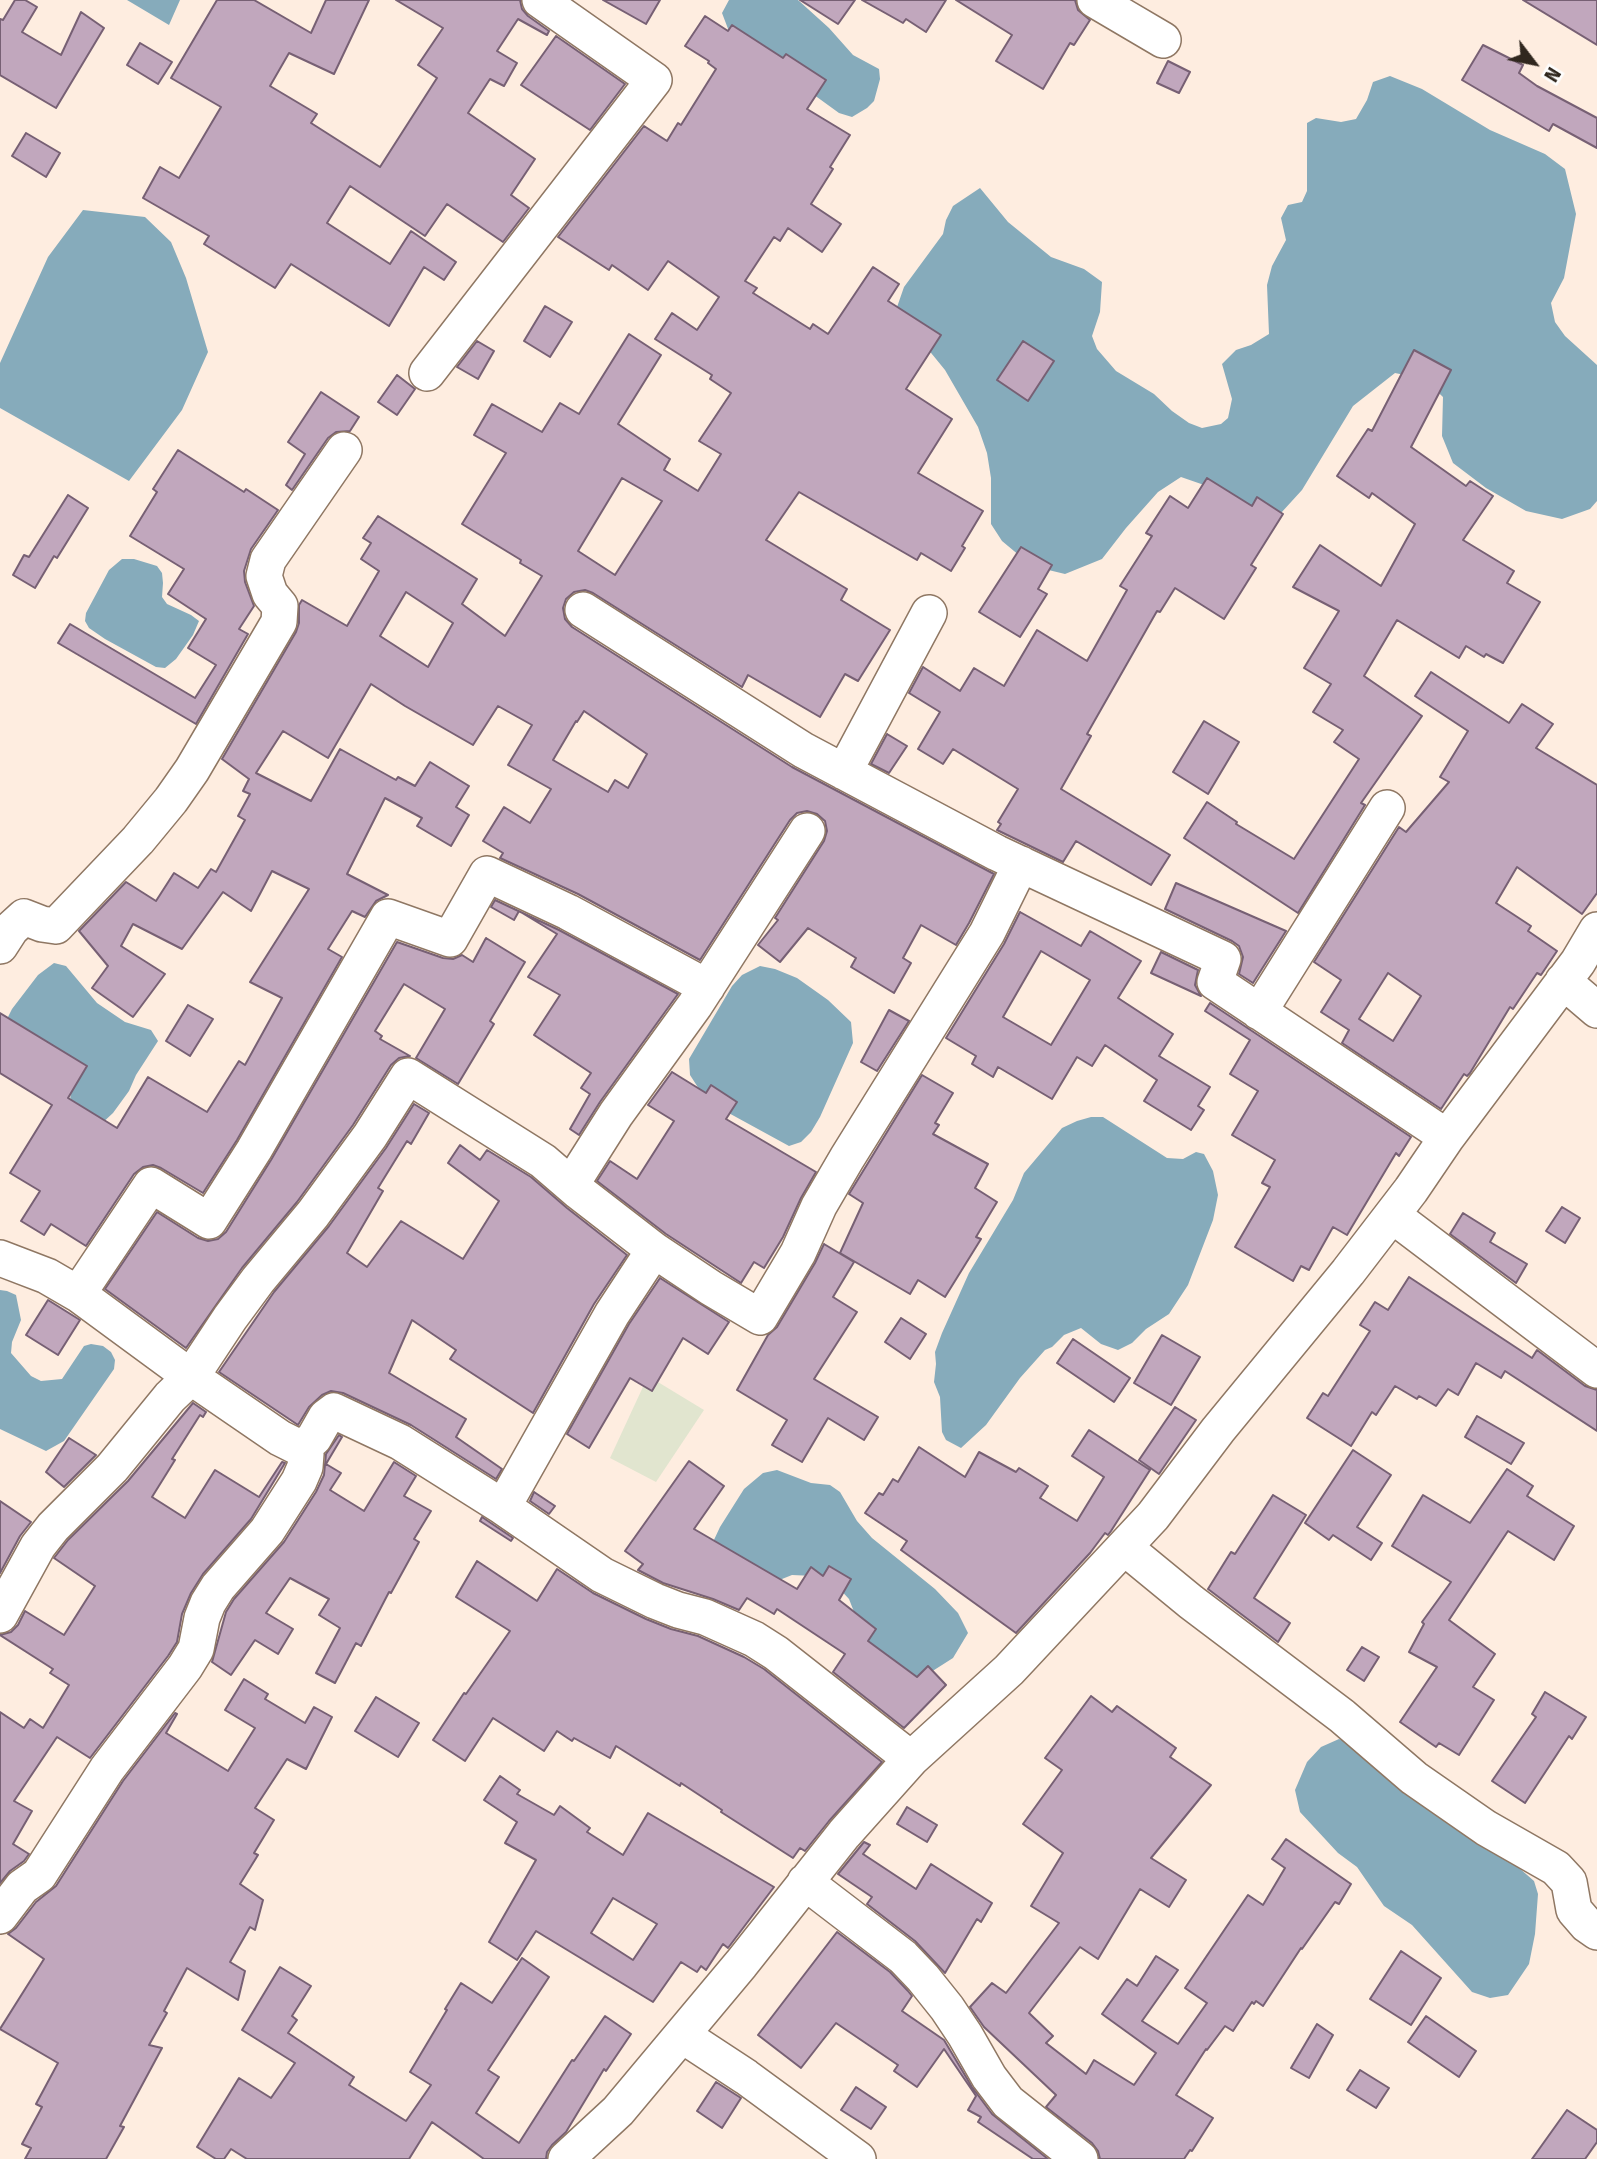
<!DOCTYPE html>
<style>
body{margin:0}
#map{position:relative;width:1597px;height:2159px;overflow:hidden;background:#feede0;font-family:"Fira Sans",sans-serif}
canvas{display:block}
.north{position:absolute;left:1499px;top:28px;width:70px;height:70px;-webkit-text-stroke:5px #fefefe;paint-order:stroke;rotate:122deg;font-size:19px;font-weight:700;line-height:28px;text-align:center;color:#30271e}
.north::after{content:'';display:block;margin:auto;width:24px;height:32px;background:#30271e;clip-path:polygon(50% 0,100% 100%,50% 72%,0 100%)}
</style>
<div id="map">
<canvas width="1597" height="2159"></canvas>
<div class="north">N</div>
</div>
<script>
const g = document.querySelector('canvas').getContext('2d');
g.lineJoin = 'round';
function fillPath(path, color) { g.fillStyle = color; g.fill(path, 'evenodd'); }
const toPath = rows => new Path2D(rows.map(r => 'M' + r).join(''));
function stroke(path, color, width, dash) { g.strokeStyle = color; g.lineWidth = width; g.lineCap = dash ? 'butt' : 'round'; g.setLineDash(dash || []); g.stroke(path); }
fillPath(toPath([
 [648,1376,704,1410,656,1482,610,1458]
]), '#e1e5cf');
fillPath(toPath([
 [127,0,180,0,169,25],
 [729,0,798,0,829,28,853,55,879,69,880,79,874,101,867,108,852,117,839,113,730,34,722,13],
 [1390,76,1422,89,1490,130,1545,154,1565,169,1576,214,1564,278,1551,303,1555,322,1565,336,1597,365,1597,501,1590,509,1562,519,1526,511,1486,488,1453,463,1442,436,1443,397,1424,379,1395,373,1353,406,1302,490,1281,513,1245,510,1207,486,1181,477,1158,492,1126,528,1102,559,1065,574,1032,566,1002,541,991,524,991,478,987,453,978,427,945,370,896,310,904,287,943,234,946,220,953,206,980,188,1008,222,1051,257,1084,269,1102,282,1100,312,1092,336,1097,349,1116,371,1154,394,1172,411,1189,423,1202,428,1221,424,1228,418,1232,399,1222,364,1236,350,1251,345,1269,334,1267,285,1272,266,1286,240,1281,218,1288,205,1302,202,1307,191,1307,123,1316,118,1341,122,1356,119,1367,100,1373,82],
 [83,210,145,217,171,242,186,278,208,352,182,410,129,481,0,408,0,363,48,257],
 [122,559,134,559,157,566,162,573,163,583,162,597,167,604,191,615,199,621,193,635,176,659,165,668,156,667,105,639,89,628,85,621,86,613,109,570],
 [54,963,66,966,97,1003,125,1022,151,1030,158,1041,136,1075,129,1091,113,1113,99,1126,70,1104,71,1088,4,1025,12,1009,38,975],
 [760,966,775,969,797,978,828,1000,851,1022,853,1043,820,1117,811,1132,801,1142,789,1146,725,1111,699,1089,690,1075,689,1059,732,986,742,975],
 [1091,1117,1103,1117,1167,1158,1183,1159,1196,1152,1204,1154,1213,1171,1218,1195,1213,1220,1188,1285,1169,1314,1146,1329,1132,1343,1118,1350,1101,1344,1081,1328,1064,1335,1052,1347,1045,1350,1020,1378,986,1425,961,1448,946,1440,942,1432,940,1397,934,1382,936,1364,935,1352,942,1333,969,1273,1013,1200,1024,1173,1062,1128,1077,1121],
 [0,1290,7,1291,16,1295,21,1320,12,1342,11,1353,31,1376,41,1381,62,1379,84,1346,91,1344,103,1346,111,1352,115,1360,114,1369,64,1441,46,1451,0,1429],
 [777,1470,811,1483,830,1485,840,1492,857,1521,872,1538,935,1589,958,1613,968,1633,953,1658,931,1672,917,1678,865,1640,849,1599,836,1585,814,1576,792,1575,777,1581,713,1542,720,1527,744,1489,763,1473],
 [1339,1739,1362,1747,1479,1833,1534,1881,1538,1894,1535,1934,1529,1964,1508,1995,1490,1998,1472,1992,1412,1925,1384,1906,1357,1867,1338,1853,1300,1812,1295,1790,1307,1762,1321,1747]
]), '#86abbb');
const building = toPath([
 [15,0,25,0,37,7,22,32,61,55,81,12,104,28,56,108,0,75,0,19,3,20,15,0],
 [217,0,254,0,311,33,326,0,369,0,334,74,289,53,270,86,317,114,311,123,380,167,437,78,418,65,443,28,396,0,520,0,522,9,528,16,549,31,547,35,518,19,497,51,517,63,504,86,490,79,468,113,535,159,511,195,529,208,503,242,447,204,425,236,350,186,327,223,390,264,411,231,456,262,444,280,424,267,389,326,291,264,275,288,204,244,209,236,143,198,160,167,179,178,221,107,171,78,217,0],
 [603,0,660,0,646,24,603,0],
 [800,0,855,0,838,24,800,0],
 [862,0,946,0,926,32,906,19,903,23,862,0],
 [956,0,1075,0,1078,10,1090,20,1074,45,1070,43,1043,89,996,61,1012,35,956,0],
 [1523,0,1597,0,1597,45,1523,0],
 [705,16,728,31,732,25,783,58,786,54,826,80,807,109,850,135,830,167,833,169,811,204,841,224,822,252,788,228,780,241,774,237,745,281,757,288,753,293,810,329,813,324,828,334,873,267,899,284,888,301,941,335,906,389,952,419,918,473,983,511,962,546,965,548,951,571,921,553,917,560,799,492,766,540,847,589,841,600,890,630,858,681,845,674,820,717,748,675,742,687,593,593,585,590,574,592,566,599,563,608,565,619,572,627,792,767,994,874,969,923,956,945,921,925,903,958,911,963,894,993,851,967,856,958,808,928,780,962,758,945,778,920,775,918,824,841,827,831,825,821,817,814,807,811,797,813,790,820,700,960,578,894,500,858,503,853,483,841,504,807,530,823,551,789,508,765,532,725,498,706,473,745,405,706,371,684,328,758,283,731,256,773,311,801,340,749,396,780,398,777,415,786,430,762,469,786,456,807,469,815,451,846,417,826,422,818,385,798,347,874,388,895,376,901,365,917,352,911,328,949,342,957,237,1140,203,1193,161,1168,153,1165,143,1167,134,1174,86,1246,51,1224,44,1235,21,1221,40,1191,10,1173,52,1105,0,1073,0,1013,87,1066,68,1098,117,1128,148,1077,207,1112,239,1061,245,1065,282,998,250,982,309,889,272,871,251,911,223,892,182,949,133,924,121,946,165,974,133,1017,92,988,108,966,79,931,126,882,156,901,174,873,198,888,211,869,216,872,245,820,238,816,250,794,243,791,249,779,222,759,296,632,299,623,299,605,302,600,347,626,379,571,361,559,371,543,363,538,378,516,477,579,462,604,505,636,542,576,520,563,521,560,462,524,506,453,474,435,492,404,542,432,560,403,579,414,629,334,661,355,618,424,670,459,664,470,698,491,721,454,699,441,731,393,710,379,712,375,655,339,672,313,697,330,719,297,668,261,648,290,612,265,609,270,558,237,644,126,667,141,678,123,681,125,716,69,708,63,709,61,685,46,705,16],
 [622,478,662,501,615,575,578,551,622,478],
 [406,592,453,623,428,667,380,636,406,592],
 [584,711,647,754,628,788,615,780,608,792,553,760,576,721,577,722,584,711],
 [556,36,625,84,590,130,521,85,556,36],
 [140,43,172,62,158,84,127,65,140,43],
 [1483,45,1523,65,1519,73,1537,86,1597,118,1597,148,1553,124,1549,131,1462,80,1483,45],
 [1168,61,1190,72,1179,93,1157,83,1168,61],
 [26,133,60,153,46,177,12,156,26,133],
 [545,306,572,322,550,357,524,341,545,306],
 [477,341,494,351,478,379,457,367,477,341],
 [1023,341,1054,361,1028,401,997,380,1023,341],
 [1414,350,1451,370,1411,447,1466,486,1470,481,1493,496,1463,540,1514,571,1507,583,1540,602,1503,663,1486,654,1484,657,1466,646,1459,658,1397,620,1364,676,1422,716,1361,803,1365,805,1298,913,1184,838,1207,802,1237,822,1236,824,1294,859,1359,759,1334,742,1343,730,1313,712,1331,684,1304,668,1339,611,1293,587,1320,545,1381,586,1415,524,1372,493,1369,498,1337,476,1368,429,1372,431,1414,350],
 [397,375,415,389,397,415,378,402,397,375],
 [321,392,359,417,350,431,336,432,328,438,292,490,286,485,305,454,288,442,321,392],
 [178,450,244,492,246,489,278,510,251,549,244,571,245,582,254,606,239,629,248,634,196,724,58,643,70,624,195,698,216,665,188,648,206,619,168,594,184,569,130,536,157,492,153,489,178,450],
 [1207,478,1252,506,1257,497,1283,514,1251,565,1256,568,1224,619,1175,588,1160,612,1157,611,1087,734,1091,736,1061,789,1170,855,1151,885,1076,841,1063,862,997,830,1001,824,998,822,1018,789,953,749,943,764,918,749,940,712,909,693,923,667,960,691,974,668,1004,686,1037,630,1087,661,1127,590,1120,586,1152,536,1146,533,1170,496,1188,508,1207,478],
 [68,495,88,508,57,558,54,556,35,588,13,575,24,555,29,557,68,495],
 [1021,547,1052,565,1038,589,1047,594,1020,637,979,612,1021,547],
 [1431,672,1509,723,1522,704,1553,724,1536,748,1597,785,1597,893,1582,914,1517,867,1496,903,1531,926,1528,931,1557,951,1541,975,1537,973,1513,1009,1510,1007,1470,1073,1467,1076,1464,1074,1441,1109,1342,1043,1349,1030,1321,1012,1341,980,1314,962,1399,827,1406,832,1449,782,1440,777,1468,731,1415,696,1431,672],
 [1388,973,1421,996,1393,1041,1359,1019,1388,973],
 [1204,721,1239,742,1208,794,1173,772,1204,721],
 [887,734,907,746,889,773,871,764,887,734],
 [1176,883,1286,931,1253,983,1239,974,1243,957,1239,946,1232,941,1165,909,1176,883],
 [495,900,559,930,678,994,600,1102,579,1135,570,1129,590,1094,581,1088,591,1073,534,1035,560,995,528,977,557,934,519,911,514,920,491,907,495,900],
 [1020,912,1081,946,1090,931,1141,961,1118,998,1173,1034,1159,1056,1210,1087,1198,1106,1204,1110,1191,1130,1144,1101,1157,1080,1105,1045,1092,1066,1077,1057,1052,1099,998,1067,993,1077,972,1064,976,1056,946,1038,1004,944,1020,912],
 [1041,951,1090,980,1051,1045,1003,1017,1041,951],
 [486,938,525,962,490,1021,494,1024,458,1084,416,1058,445,1009,404,984,375,1031,382,1036,380,1039,410,1056,399,1058,391,1065,353,1125,297,1202,242,1268,186,1348,105,1289,157,1212,198,1238,208,1241,218,1239,226,1232,271,1160,397,942,443,958,453,959,462,955,473,962,486,938],
 [1161,952,1198,970,1195,985,1201,996,1151,973,1161,952],
 [1210,1003,1411,1137,1399,1156,1396,1153,1347,1235,1333,1227,1309,1270,1301,1266,1293,1281,1235,1247,1270,1187,1262,1183,1275,1160,1232,1135,1258,1091,1230,1074,1250,1040,1205,1011,1210,1003],
 [188,1005,213,1019,190,1056,166,1041,188,1005],
 [889,1010,909,1021,877,1071,861,1062,889,1010],
 [672,1072,706,1093,711,1085,737,1102,726,1119,816,1172,801,1198,783,1237,764,1268,754,1262,741,1283,666,1234,597,1181,610,1161,637,1179,674,1121,648,1105,672,1072],
 [922,1075,953,1093,935,1123,939,1125,933,1134,988,1164,975,1188,997,1202,976,1237,981,1239,945,1297,918,1280,910,1294,840,1253,863,1203,849,1194,922,1075],
 [414,1104,429,1113,411,1144,407,1141,378,1188,383,1191,347,1253,367,1267,401,1221,463,1259,499,1201,448,1163,460,1145,480,1160,487,1150,531,1177,567,1208,627,1255,594,1304,533,1413,450,1359,456,1350,412,1320,389,1373,466,1419,456,1437,502,1469,496,1479,411,1425,343,1393,331,1391,322,1395,309,1407,298,1425,219,1372,274,1292,329,1226,386,1148,414,1104],
 [1562,1207,1580,1218,1565,1243,1546,1231,1562,1207],
 [1463,1213,1495,1233,1490,1242,1527,1264,1516,1283,1450,1234,1463,1213],
 [824,1244,854,1262,833,1297,857,1312,814,1379,878,1417,864,1440,828,1418,802,1462,772,1445,787,1420,737,1390,768,1335,777,1327,815,1263,824,1244],
 [1409,1277,1532,1358,1537,1350,1585,1386,1597,1390,1597,1431,1505,1371,1501,1378,1476,1363,1458,1395,1448,1389,1436,1406,1419,1396,1417,1399,1395,1386,1376,1415,1372,1412,1351,1446,1307,1418,1323,1393,1328,1396,1370,1331,1360,1325,1375,1302,1388,1310,1409,1277],
 [660,1278,729,1322,708,1354,683,1338,652,1391,630,1378,589,1448,567,1434,629,1324,660,1278],
 [48,1300,80,1320,58,1355,26,1335,48,1300],
 [901,1318,926,1334,910,1359,885,1342,901,1318],
 [1162,1335,1200,1357,1171,1405,1134,1383,1162,1335],
 [1073,1339,1130,1378,1114,1402,1057,1363,1073,1339],
 [193,1403,206,1412,203,1417,200,1415,172,1459,175,1460,152,1497,185,1518,215,1470,259,1497,282,1462,285,1463,251,1519,203,1574,191,1593,182,1614,177,1642,168,1656,90,1758,57,1737,14,1801,32,1811,13,1844,29,1854,24,1861,10,1871,0,1883,0,1712,24,1728,30,1719,43,1728,69,1685,50,1673,53,1669,0,1635,11,1632,18,1625,25,1611,64,1635,95,1586,54,1558,68,1540,128,1481,193,1403],
 [1175,1407,1196,1420,1159,1474,1139,1460,1175,1407],
 [1477,1416,1524,1443,1511,1464,1465,1437,1477,1416],
 [1089,1430,1150,1470,1111,1531,1108,1535,1105,1533,1090,1553,1016,1633,901,1550,907,1541,865,1513,879,1493,883,1495,893,1479,898,1482,919,1447,965,1477,979,1452,1016,1472,1019,1468,1048,1486,1040,1498,1077,1521,1104,1477,1072,1456,1089,1430],
 [339,1435,342,1437,326,1464,341,1473,330,1490,364,1511,394,1462,416,1476,404,1496,431,1511,414,1539,419,1542,391,1593,389,1592,361,1646,356,1643,335,1683,316,1673,340,1628,319,1615,329,1599,290,1578,266,1613,293,1629,278,1654,255,1640,231,1675,212,1662,226,1612,234,1599,284,1542,316,1492,324,1475,326,1454,339,1435],
 [69,1438,96,1455,64,1487,46,1472,69,1438],
 [1353,1450,1391,1475,1357,1527,1382,1543,1371,1560,1333,1535,1329,1540,1305,1523,1353,1450],
 [689,1461,724,1486,694,1529,797,1589,811,1567,823,1576,829,1566,851,1579,839,1600,876,1629,868,1641,917,1677,928,1666,946,1685,904,1728,833,1672,845,1654,777,1609,774,1614,747,1598,739,1610,713,1599,663,1583,638,1570,643,1564,625,1551,689,1461],
 [1507,1469,1533,1486,1527,1496,1574,1526,1554,1560,1508,1531,1449,1620,1495,1654,1473,1687,1494,1700,1459,1755,1439,1743,1436,1747,1400,1722,1437,1667,1409,1652,1424,1624,1422,1622,1451,1582,1392,1546,1423,1495,1470,1523,1507,1469],
 [534,1492,555,1506,549,1514,530,1501,534,1492],
 [1273,1495,1306,1515,1254,1598,1290,1623,1278,1642,1208,1589,1231,1552,1235,1554,1273,1495],
 [0,1501,31,1522,20,1536,0,1573,0,1501],
 [482,1517,513,1538,511,1541,480,1521,482,1517],
 [477,1561,537,1601,557,1569,593,1593,646,1619,671,1629,698,1636,744,1657,764,1669,882,1762,829,1821,805,1851,800,1848,793,1858,721,1812,722,1810,681,1783,680,1786,616,1746,610,1758,574,1738,572,1741,557,1731,544,1751,493,1718,465,1761,433,1740,464,1693,466,1694,510,1631,456,1597,477,1561],
 [1362,1647,1379,1657,1364,1681,1347,1670,1362,1647],
 [244,1679,268,1694,265,1699,305,1723,314,1707,332,1717,306,1769,287,1759,255,1808,274,1820,254,1853,258,1855,240,1884,263,1900,255,1930,250,1927,230,1962,245,1971,238,2000,187,1968,164,2011,167,2013,149,2045,162,2048,120,2126,124,2127,106,2159,25,2159,31,2148,22,2144,42,2107,36,2104,58,2063,0,2029,44,1959,8,1934,16,1928,36,1902,56,1886,123,1781,175,1713,177,1714,166,1733,228,1771,255,1728,225,1710,244,1679],
 [1545,1692,1586,1717,1572,1739,1569,1736,1525,1803,1492,1781,1536,1717,1532,1714,1545,1692],
 [1091,1696,1112,1712,1117,1706,1176,1748,1170,1757,1211,1785,1151,1858,1186,1880,1169,1907,1140,1889,1098,1959,1080,1947,1029,2013,1053,2036,1046,2043,1086,2074,1094,2060,1134,2085,1156,2053,1102,2014,1127,1979,1137,1986,1156,1956,1178,1970,1142,2021,1178,2044,1207,2003,1185,1988,1248,1895,1263,1905,1285,1868,1272,1859,1286,1839,1351,1884,1339,1904,1335,1902,1302,1949,1301,1948,1263,2006,1256,2001,1254,2004,1252,2002,1233,2031,1225,2026,1207,2050,1206,2049,1176,2095,1213,2118,1192,2151,1190,2150,1184,2159,1100,2159,1098,2151,1092,2143,1046,2107,1056,2095,984,2027,970,2007,992,1983,1006,1993,1059,1923,1031,1906,1063,1853,1023,1824,1062,1770,1045,1758,1091,1696],
 [376,1697,419,1723,398,1757,355,1731,376,1697],
 [500,1776,520,1790,517,1794,554,1815,560,1806,590,1828,587,1832,623,1855,648,1813,774,1887,728,1948,723,1944,706,1970,701,1966,697,1972,681,1962,653,2002,536,1931,517,1960,489,1942,536,1860,505,1843,517,1822,484,1800,500,1776],
 [613,1898,657,1924,633,1960,591,1933,613,1898],
 [907,1807,937,1825,927,1842,897,1824,907,1807],
 [864,1842,870,1845,863,1854,916,1889,931,1864,992,1903,981,1922,977,1919,945,1973,915,1941,867,1904,872,1897,838,1874,864,1842],
 [837,1932,890,1972,908,1991,912,1996,902,2011,944,2040,972,2087,992,2114,1048,2159,1033,2159,978,2122,981,2117,968,2110,976,2096,944,2049,917,2087,894,2071,898,2065,836,2023,801,2068,758,2035,837,1932],
 [1401,1951,1441,1978,1411,2025,1370,1999,1401,1951],
 [522,1958,549,1977,488,2070,499,2077,476,2113,519,2143,572,2060,574,2061,605,2016,631,2034,606,2071,604,2069,566,2132,552,2145,547,2152,546,2159,484,2159,432,2122,409,2159,247,2159,231,2149,224,2159,216,2159,197,2147,239,2078,271,2098,295,2063,242,2030,280,1967,311,1986,292,2016,297,2020,288,2033,354,2077,349,2085,406,2121,431,2085,410,2072,447,2010,445,2009,461,1983,492,2003,522,1958],
 [1426,2016,1476,2051,1459,2077,1408,2042,1426,2016],
 [1317,2024,1333,2035,1309,2078,1291,2068,1317,2024],
 [1360,2070,1389,2088,1376,2108,1347,2090,1360,2070],
 [716,2082,741,2098,722,2128,697,2111,716,2082],
 [856,2087,886,2107,871,2129,841,2110,856,2087],
 [1567,2110,1597,2130,1597,2142,1585,2159,1532,2159,1567,2110]
]);
fillPath(building, '#c1a7bd');
stroke(building, '#776074', 2);
const minor = toPath([
 [1095,0,1163,40],
 [427,373,654,80,540,0],
 [583,610,803,750,997,853,1223,959,1215,982,1447,1137],
 [844,772,929,613],
 [0,946,11,929,24,917,42,924,56,926,138,840,171,800,192,770,279,622,280,606,270,594,264,576,268,560,344,450],
 [1563,981,1597,1010],
 [1259,1012,1387,808],
 [571,1185,616,1114,695,1005,807,831],
 [1392,1215,1597,1370],
 [0,1258,47,1276,78,1294,191,1377,280,1438,296,1446,304,1447,314,1438,326,1417,334,1411,400,1442,503,1507,602,1575,655,1601,678,1610,705,1617,754,1639,776,1653,911,1759],
 [78,1294,151,1185,209,1221,254,1150,388,917,450,939,487,874,568,912,707,987],
 [503,1507,612,1314,654,1250,711,1288,760,1317,798,1253,819,1206,847,1158,987,933,1021,864],
 [1124,1547,1191,1602,1342,1716,1414,1778,1486,1828,1556,1868,1569,1882,1574,1910,1587,1925,1597,1932],
 [0,1615,38,1546,53,1527,112,1468,170,1397,191,1377,230,1318,258,1280,313,1214,370,1136,408,1076,543,1161,579,1192,654,1250],
 [805,1882,903,1957,923,1978,947,2008,965,2035,989,2077,1008,2102,1080,2159],
 [0,1916,22,1887,39,1875,107,1769,185,1667,196,1649,202,1618,208,1603,218,1587,267,1531,299,1481,305,1467,306,1454,304,1447],
 [682,2035,746,2077,858,2159],
 [566,2159,618,2111,741,1964,844,1834,911,1759,1009,1670,1153,1516,1218,1430,1348,1272,1411,1190,1447,1137,1578,962,1597,930]
]);
stroke(minor, '#8f7763', 38);
stroke(minor, '#fff', 35);
</script>
